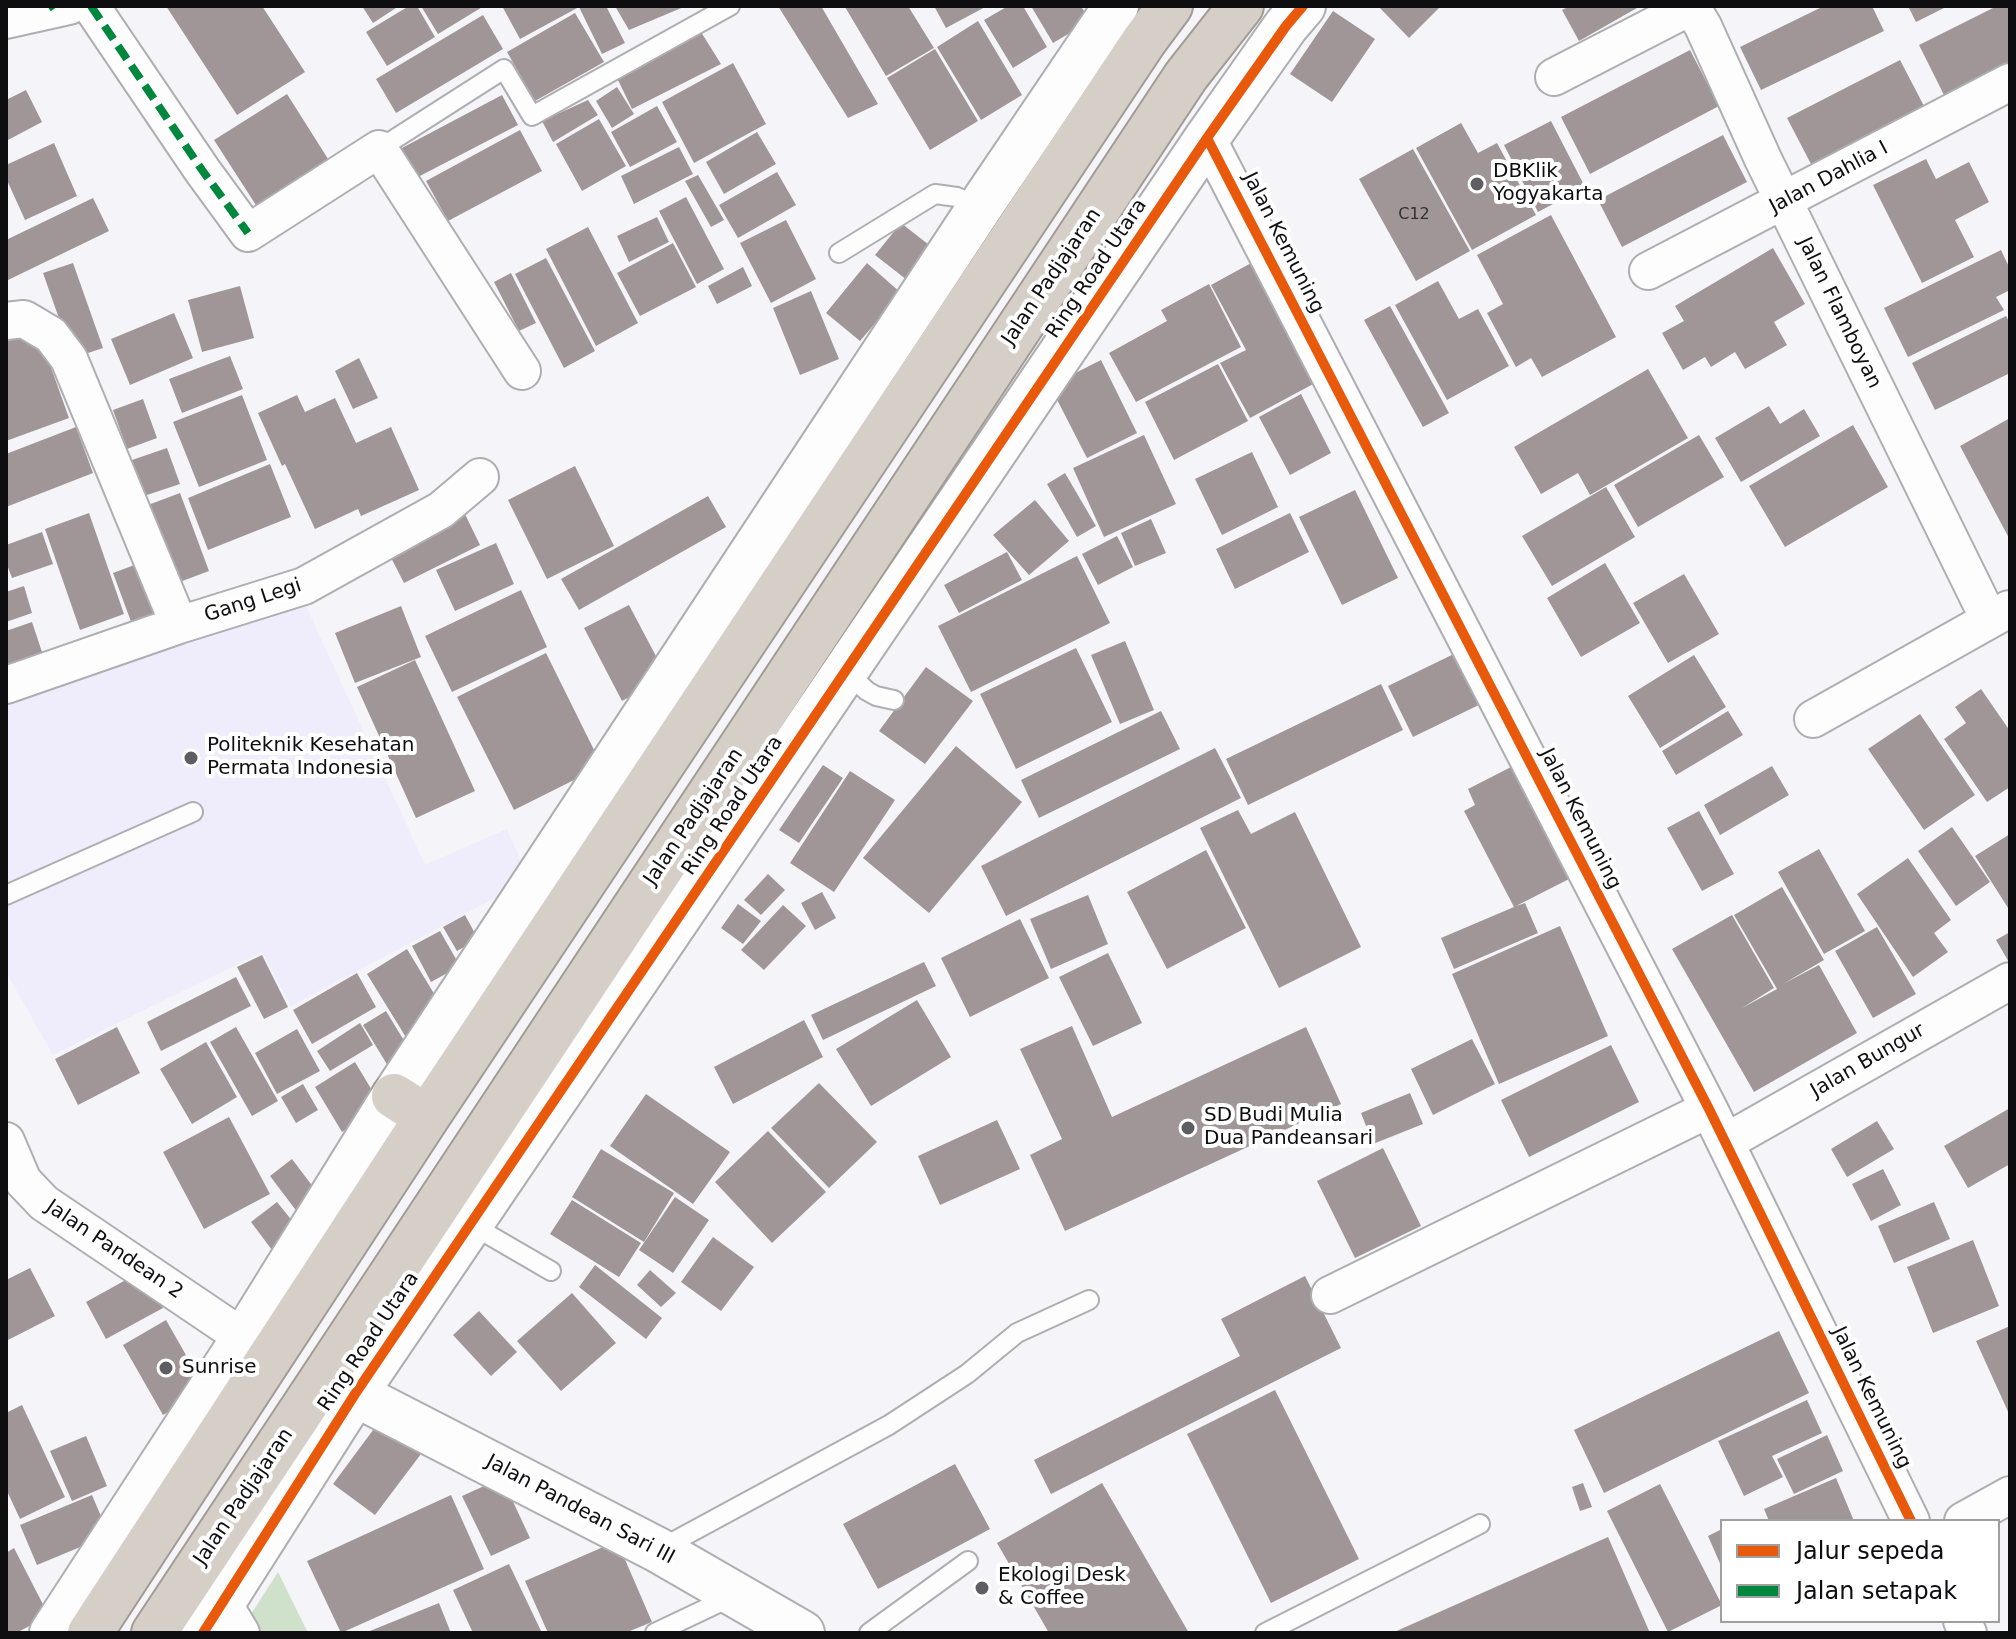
<!DOCTYPE html>
<style>
body{margin:0}
#map{position:relative;width:2016px;height:1639px;overflow:hidden;background:#f4f4f9;font-family:"DejaVu Sans",sans-serif}
canvas{display:block}
.frame{position:absolute;inset:0;border:8px solid #0e0e11;pointer-events:none}
.legend{position:absolute;left:1720px;top:1519px;width:280px;height:104px;box-sizing:border-box;background:#fff;border:2px solid #9f9fa0;margin:0;padding:10px 14px;list-style:none;font-size:24px;color:#0e0e11}
.legend li{display:flex;align-items:center;gap:16px;height:40px}
.legend b{width:40px;border:2px solid #9f9fa0}
</style>
<div id="map">
<canvas width="2016" height="1639"></canvas>
<div class="frame"></div>
<ul class="legend">
<li><b style="height:10px;background:#e8590c"></b>Jalur sepeda</li>
<li><b style="height:10px;background:#00873e"></b>Jalan setapak</li>
</ul>
</div>
<script>
const g = document.querySelector('canvas').getContext('2d');
g.lineJoin = 'round';
function fillPath(path, color) { g.fillStyle = color; g.fill(path, 'evenodd'); }
const toPath = rows => new Path2D(rows.map(r => 'M' + r).join(''));
function stroke(path, color, width, dash) { g.strokeStyle = color; g.lineWidth = width; g.lineCap = dash ? 'butt' : 'round'; g.setLineDash(dash || []); g.stroke(path); }
function drawText(font, color, halo, rows, align = 'center') {
  g.font = font + ' "DejaVu Sans",sans-serif'; g.lineWidth = 8; g.setLineDash([]); g.textBaseline = 'middle'; g.strokeStyle = halo; g.fillStyle = color; for (const [text, x, y, turn = 0] of rows) {
    g.save(); g.translate(x, y); g.rotate((+turn || 0) * Math.PI / 180); g.textAlign = isNaN(turn) ? turn : align; if (halo) g.strokeText(text, 0, 0); g.fillText(text, 0, 0); g.restore();
  }
}
fillPath(toPath([
 [299,591,425,865,507,829,529,880,291,1006,262,952,53,1055,6,972,6,686]
]), '#efecfb');
fillPath(toPath([
 [278,1572,308,1633,239,1633]
]), '#cfe0cb');
fillPath(toPath([
 [166,6,262,6,305,72,237,115],
 [362,6,399,6,373,23],
 [409,6,417,6,435,37,387,66,366,32],
 [421,6,484,6,438,34],
 [502,6,606,6,625,43,602,54,579,7,520,39],
 [615,6,686,6,629,30],
 [778,6,821,6,878,104,848,118],
 [847,6,908,6,934,48,886,76,845,7],
 [934,6,987,6,946,28],
 [1008,6,1023,6,1047,47,1013,68,984,20],
 [1031,6,1081,6,1090,21,1053,43],
 [1378,6,1441,6,1409,38],
 [1570,6,1635,6,1637,8,1579,41,1562,10],
 [1824,6,1872,6,1884,31,1761,90,1740,47],
 [1908,6,1948,6,1916,22],
 [1997,6,2010,6,2010,65,1945,97,1919,45],
 [1333,11,1375,39,1332,102,1290,74],
 [575,13,604,62,535,101,507,52],
 [483,15,503,49,396,113,376,79],
 [978,21,1022,95,981,120,937,47],
 [701,32,721,64,632,109,617,78],
 [935,49,978,121,930,150,887,78],
 [1690,50,1719,106,1590,174,1561,117],
 [1900,60,1924,106,1811,164,1787,118],
 [733,63,766,124,694,163,662,102],
 [617,87,634,114,612,128,596,101],
 [26,90,42,122,6,141,6,100],
 [287,94,335,170,263,216,214,140],
 [502,95,518,125,416,178,400,149],
 [588,100,598,115,553,142,542,121],
 [657,106,677,142,630,167,611,132],
 [599,119,626,166,582,191,556,144],
 [1551,121,1585,187,1538,212,1504,145],
 [1461,123,1478,153,1497,143,1536,215,1472,250,1416,148],
 [520,130,542,171,448,221,426,181],
 [757,132,776,164,724,194,706,162],
 [1723,135,1747,182,1622,247,1598,200],
 [54,143,77,196,25,220,6,178,6,165],
 [679,147,693,174,634,204,621,176],
 [1413,149,1470,251,1416,281,1359,179],
 [1926,159,1936,179,1969,162,1989,202,1955,220,1974,257,1922,283,1873,185],
 [777,172,796,205,738,238,719,205],
 [698,175,724,220,711,227,685,181],
 [686,197,724,269,697,284,659,211],
 [93,198,109,231,6,281,6,240],
 [1551,215,1616,337,1542,377,1531,358,1516,367,1487,313,1503,304,1477,255],
 [657,217,669,242,629,262,617,236],
 [786,220,816,279,771,303,740,243],
 [901,223,933,248,907,280,875,255],
 [588,227,638,323,596,346,546,249],
 [673,243,696,287,640,316,617,273],
 [1773,248,1805,304,1774,322,1787,345,1745,369,1735,352,1711,367,1705,357,1683,370,1662,333,1684,321,1675,306],
 [2001,250,2010,269,2010,290,1996,297,2004,310,1908,357,1884,308],
 [1264,256,1328,376,1250,418,1220,363,1246,350,1211,285],
 [546,258,595,351,564,368,515,274],
 [73,263,103,348,73,358,43,273],
 [867,263,901,293,860,341,826,313],
 [743,267,752,286,717,304,708,286],
 [511,273,536,323,519,331,494,282],
 [1438,281,1459,319,1478,309,1509,366,1447,400,1395,305],
 [1209,284,1241,347,1136,402,1109,353,1167,321,1161,310],
 [240,286,254,338,202,352,188,300],
 [811,291,839,359,800,375,773,308],
 [1390,306,1449,413,1423,427,1364,320],
 [174,313,193,358,130,385,111,339],
 [2006,316,2010,323,2010,373,1935,410,1912,363],
 [38,331,69,418,6,441,6,342],
 [230,356,243,389,182,413,169,379],
 [359,358,378,398,353,409,335,371],
 [1101,360,1137,433,1087,458,1050,386],
 [1218,364,1248,421,1174,460,1145,402],
 [1648,369,1688,438,1590,495,1578,473,1541,494,1514,447],
 [1301,394,1331,453,1290,475,1259,417],
 [242,395,267,460,199,487,173,422],
 [297,395,305,412,335,398,356,443,391,427,419,490,361,516,358,509,315,529,285,464,282,466,258,413],
 [143,399,157,438,127,449,113,410],
 [1769,406,1780,424,1804,409,1820,436,1741,482,1715,438],
 [2010,418,2010,540,1960,446],
 [1853,425,1888,487,1785,547,1749,486],
 [76,427,93,473,6,507,6,454],
 [1144,435,1176,504,1104,537,1073,468],
 [1699,435,1724,477,1638,527,1614,485],
 [167,448,180,484,144,496,132,460],
 [1252,452,1278,507,1222,535,1195,479],
 [270,464,291,517,208,550,188,498],
 [575,466,614,546,547,579,508,500],
 [1065,473,1096,526,1077,537,1047,484],
 [1606,487,1635,537,1552,586,1522,536],
 [1355,490,1398,578,1342,605,1299,517],
 [180,493,209,571,169,586,140,508],
 [708,496,726,527,579,610,561,579],
 [1035,500,1069,541,1029,575,993,535],
 [461,506,480,545,404,583,384,544],
 [89,513,124,614,80,630,45,529],
 [1290,513,1309,552,1235,589,1216,549],
 [1151,519,1166,553,1135,566,1121,533],
 [42,532,53,564,12,578,6,562,6,545],
 [1117,536,1133,567,1098,585,1082,554],
 [496,543,514,584,455,611,436,570],
 [1007,552,1022,580,959,613,944,585],
 [1077,556,1110,623,971,692,938,626],
 [1605,563,1640,623,1581,657,1547,598],
 [137,564,157,619,133,627,113,573],
 [1684,574,1719,634,1668,663,1633,603],
 [24,586,32,613,6,622,6,592],
 [521,590,547,647,452,692,425,636],
 [629,605,667,677,622,701,584,628],
 [401,606,421,657,355,683,335,633],
 [32,622,44,658,6,671,6,631],
 [1125,641,1154,710,1120,724,1091,655],
 [1076,648,1112,722,1016,769,980,694],
 [1462,650,1487,701,1413,737,1388,686],
 [546,653,602,766,514,810,457,697],
 [1694,655,1726,707,1660,748,1628,696],
 [415,660,475,791,416,818,357,687],
 [926,667,973,701,925,764,879,731],
 [1381,684,1403,730,1248,805,1226,759],
 [1981,689,2010,731,2010,787,1987,802,1944,739,1966,723,1955,707],
 [1161,711,1180,749,1039,818,1021,780],
 [1728,711,1743,735,1676,775,1662,751],
 [1920,714,1975,795,1924,830,1868,749],
 [956,746,1022,802,929,913,863,858],
 [1215,748,1241,798,1006,916,981,866],
 [823,765,843,778,799,843,779,830],
 [1513,766,1571,878,1516,906,1525,903,1538,933,1454,969,1441,938,1514,907,1464,811,1475,805,1468,789],
 [1772,766,1789,795,1720,835,1704,805],
 [850,771,895,800,834,892,790,863],
 [1238,810,1251,834,1295,812,1361,947,1279,988,1200,828],
 [1699,811,1734,874,1702,891,1667,828],
 [1952,827,1990,882,1956,906,1918,851],
 [2010,834,2010,911,1975,856],
 [1819,849,1865,931,1824,954,1778,872],
 [1206,850,1246,928,1167,969,1127,892],
 [1908,858,1951,920,1934,933,1948,952,1913,977,1857,894],
 [768,874,785,890,761,915,744,900],
 [1782,887,1824,960,1783,984,1819,965,1857,1033,1754,1092,1672,949,1732,915,1774,988,1742,1008,1777,989,1734,915],
 [822,892,836,918,815,930,801,903],
 [1088,895,1108,944,1051,969,1030,919],
 [738,904,761,921,743,944,721,928],
 [783,905,806,926,764,970,741,950],
 [465,915,478,939,457,951,443,927],
 [1020,919,1049,978,970,1017,941,958],
 [1560,926,1608,1036,1499,1084,1452,974],
 [1877,927,1916,994,1873,1018,1835,951],
 [440,931,460,966,431,982,412,946],
 [2010,932,2010,964,1996,940],
 [407,949,447,1015,407,1039,367,974],
 [1108,953,1142,1023,1093,1046,1059,977],
 [262,955,288,1007,264,1019,237,967],
 [924,962,936,986,823,1040,811,1015],
 [357,973,376,1007,312,1044,293,1010],
 [236,977,251,1006,161,1051,147,1022],
 [917,1000,951,1057,871,1106,836,1049],
 [386,1011,411,1052,388,1066,363,1025],
 [804,1020,823,1057,733,1104,714,1067],
 [360,1023,373,1045,330,1071,317,1051],
 [1072,1026,1112,1117,1306,1027,1341,1104,1065,1231,1030,1155,1062,1139,1020,1049],
 [117,1027,140,1073,78,1105,55,1059],
 [236,1027,278,1101,252,1116,210,1042],
 [297,1029,320,1071,277,1094,255,1053],
 [1472,1039,1495,1084,1433,1115,1411,1069],
 [206,1042,237,1097,192,1124,160,1069],
 [1611,1045,1639,1102,1529,1157,1501,1100],
 [355,1062,382,1107,342,1132,315,1087],
 [819,1083,877,1142,829,1188,771,1128],
 [303,1084,318,1110,296,1123,281,1097],
 [1410,1093,1423,1124,1373,1144,1361,1113],
 [646,1094,730,1152,693,1204,610,1146],
 [2010,1108,2010,1164,1968,1188,1944,1146],
 [229,1117,270,1194,204,1229,163,1152],
 [997,1120,1020,1169,940,1205,918,1156],
 [1877,1121,1894,1149,1847,1177,1831,1149],
 [768,1131,826,1192,772,1243,715,1182],
 [1383,1148,1421,1226,1355,1258,1317,1181],
 [601,1149,674,1193,644,1242,572,1197],
 [292,1159,323,1200,301,1217,270,1176],
 [1883,1169,1901,1205,1871,1221,1852,1184],
 [675,1197,709,1220,673,1273,639,1250],
 [572,1200,641,1243,619,1277,550,1234],
 [277,1202,302,1233,275,1254,251,1222],
 [1934,1202,1950,1239,1894,1263,1878,1226],
 [713,1237,754,1267,721,1311,681,1282],
 [1973,1240,1999,1306,1933,1333,1907,1267],
 [595,1265,662,1318,646,1339,579,1287],
 [30,1268,55,1316,6,1341,6,1280],
 [650,1270,676,1293,661,1307,637,1285],
 [142,1271,163,1308,106,1339,86,1302],
 [1305,1276,1341,1348,1051,1494,1034,1460,1240,1356,1221,1319],
 [572,1293,616,1343,561,1391,517,1341],
 [479,1311,517,1352,491,1376,453,1335],
 [166,1320,206,1390,163,1415,123,1345],
 [2010,1326,2010,1416,1976,1341],
 [1779,1331,1809,1393,1604,1493,1574,1430],
 [1275,1390,1359,1559,1271,1603,1187,1434],
 [1807,1400,1822,1433,1772,1456,1783,1477,1744,1496,1718,1441],
 [22,1405,65,1497,20,1519,6,1489,6,1413],
 [379,1422,421,1454,375,1515,333,1484],
 [1827,1435,1843,1471,1794,1494,1777,1459],
 [86,1436,107,1486,72,1501,50,1451],
 [955,1464,990,1529,878,1589,843,1524],
 [502,1478,530,1538,491,1556,462,1496],
 [1836,1478,1854,1521,1769,1521,1764,1509],
 [1102,1483,1189,1633,1049,1633,997,1543],
 [1583,1483,1592,1507,1580,1511,1572,1487],
 [1660,1484,1722,1605,1668,1632,1607,1511],
 [92,1495,109,1535,37,1565,20,1525],
 [451,1495,484,1569,341,1633,307,1561],
 [1722,1529,1722,1568,1708,1536],
 [1608,1537,1650,1633,1392,1633],
 [617,1541,652,1622,625,1633,548,1633,525,1581],
 [14,1548,49,1616,16,1633,6,1633,6,1553],
 [509,1564,542,1633,473,1633,453,1590],
 [439,1603,451,1633,365,1633]
]), '#a09697');
const lane = toPath([
 [379,149,504,69,532,116,730,6],
 [839,253,935,194,957,197,980,207],
 [846,672,867,691,876,696,894,700],
 [6,895,193,812],
 [470,1224,551,1271],
 [660,1549,889,1425,967,1374,1017,1333,1089,1300],
 [655,1633,733,1596],
 [869,1633,968,1561],
 [1265,1633,1480,1524]
]);
const street = toPath([
 [91,6,202,170,248,233,379,149,522,371],
 [1691,6,1703,26,1763,159,1989,619],
 [6,20,69,6],
 [1554,77,1692,6],
 [1207,138,1709,1109,1911,1521],
 [1648,271,2010,82],
 [6,321,24,319,51,335,69,359,179,625],
 [6,685,179,625,304,586,441,510,480,477],
 [1813,719,2009,609],
 [6,1141,23,1181,44,1203,244,1338],
 [1726,1142,2010,981],
 [1330,1295,1709,1109],
 [1963,1521,2010,1495],
 [223,1603,241,1633],
 [1962,1621,1968,1633]
]);
const secondary = toPath([
 [355,1394,658,1550,802,1633],
 [52,1633,244,1338,394,1096,980,207,1116,6],
 [203,1633,355,1394,1207,138,1286,26,1303,6]
]);
const highway = toPath([
 [394,1096,427,1117],
 [90,1633,427,1117,1144,41,1170,6],
 [154,1633,1186,76,1241,6]
]);
stroke(lane, '#aeaeb2', 22);
stroke(street, '#aeaeb2', 40);
stroke(secondary, '#aeaeb2', 48);
stroke(highway, '#a29b94', 48);
stroke(lane, '#fdfdfe', 18);
stroke(street, '#fdfdfe', 36);
stroke(secondary, '#fdfdfe', 44);
stroke(highway, '#d5cfc7', 44);
stroke(toPath([
 [52,6,54,9],
 [91,6,202,170,248,233]
]), '#00873e', 8, [16, 8]);
stroke(toPath([
 [1207,138,1709,1109,1911,1521],
 [203,1633,355,1394,1207,138,1286,26,1303,6]
]), '#e8590c', 10);
for (const [x, y, r, color] of [
 [1477,184,8,"#5e5e62"],
 [191,758,8,"#5e5e62"],
 [1188,1128,8,"#5e5e62"],
 [166,1368,8,"#5e5e62"],
 [982,1588,8,"#5e5e62"]
]) { const dot = new Path2D(); dot.arc(x, y, r, 0, 2 * Math.PI); g.fillStyle = color; g.fill(dot); stroke(dot, '#fff', 3); }
drawText('16px', '#323032', null, [
 ["C12",1414,215]
]);
drawText('20px', '#0e0e11', '#fff', [
 ["DBKlik",1493,172],
 ["Yogyakarta",1493,195],
 ["Politeknik Kesehatan",207,746],
 ["Permata Indonesia",207,769],
 ["SD Budi Mulia",1204,1116],
 ["Dua Pandeansari",1204,1139],
 ["Sunrise",182,1368],
 ["Ekologi Desk",998,1576],
 ["& Coffee",998,1599]
], 'left');
drawText('20px', '#0e0e11', '#fff', [
 ["Jalan Dahlia I",1829,178,-28],
 ["Jalan Kemuning",1283,243,63],
 ["Ring Road Utara",1097,269,-56],
 ["Jalan Padjajaran",1052,277,-56],
 ["Jalan Flamboyan",1839,313,64],
 ["Gang Legi",253,601,-18],
 ["Ring Road Utara",733,806,-56],
 ["Jalan Padjajaran",694,817,-56],
 ["Jalan Kemuning",1580,819,63],
 ["Jalan Bungur",1868,1061,-30],
 ["Jalan Pandean 2",114,1250,34],
 ["Ring Road Utara",369,1342,-56],
 ["Jalan Kemuning",1871,1398,64],
 ["Jalan Padjajaran",244,1497,-56],
 ["Jalan Pandean Sari III",580,1510,28]
]);
</script>
